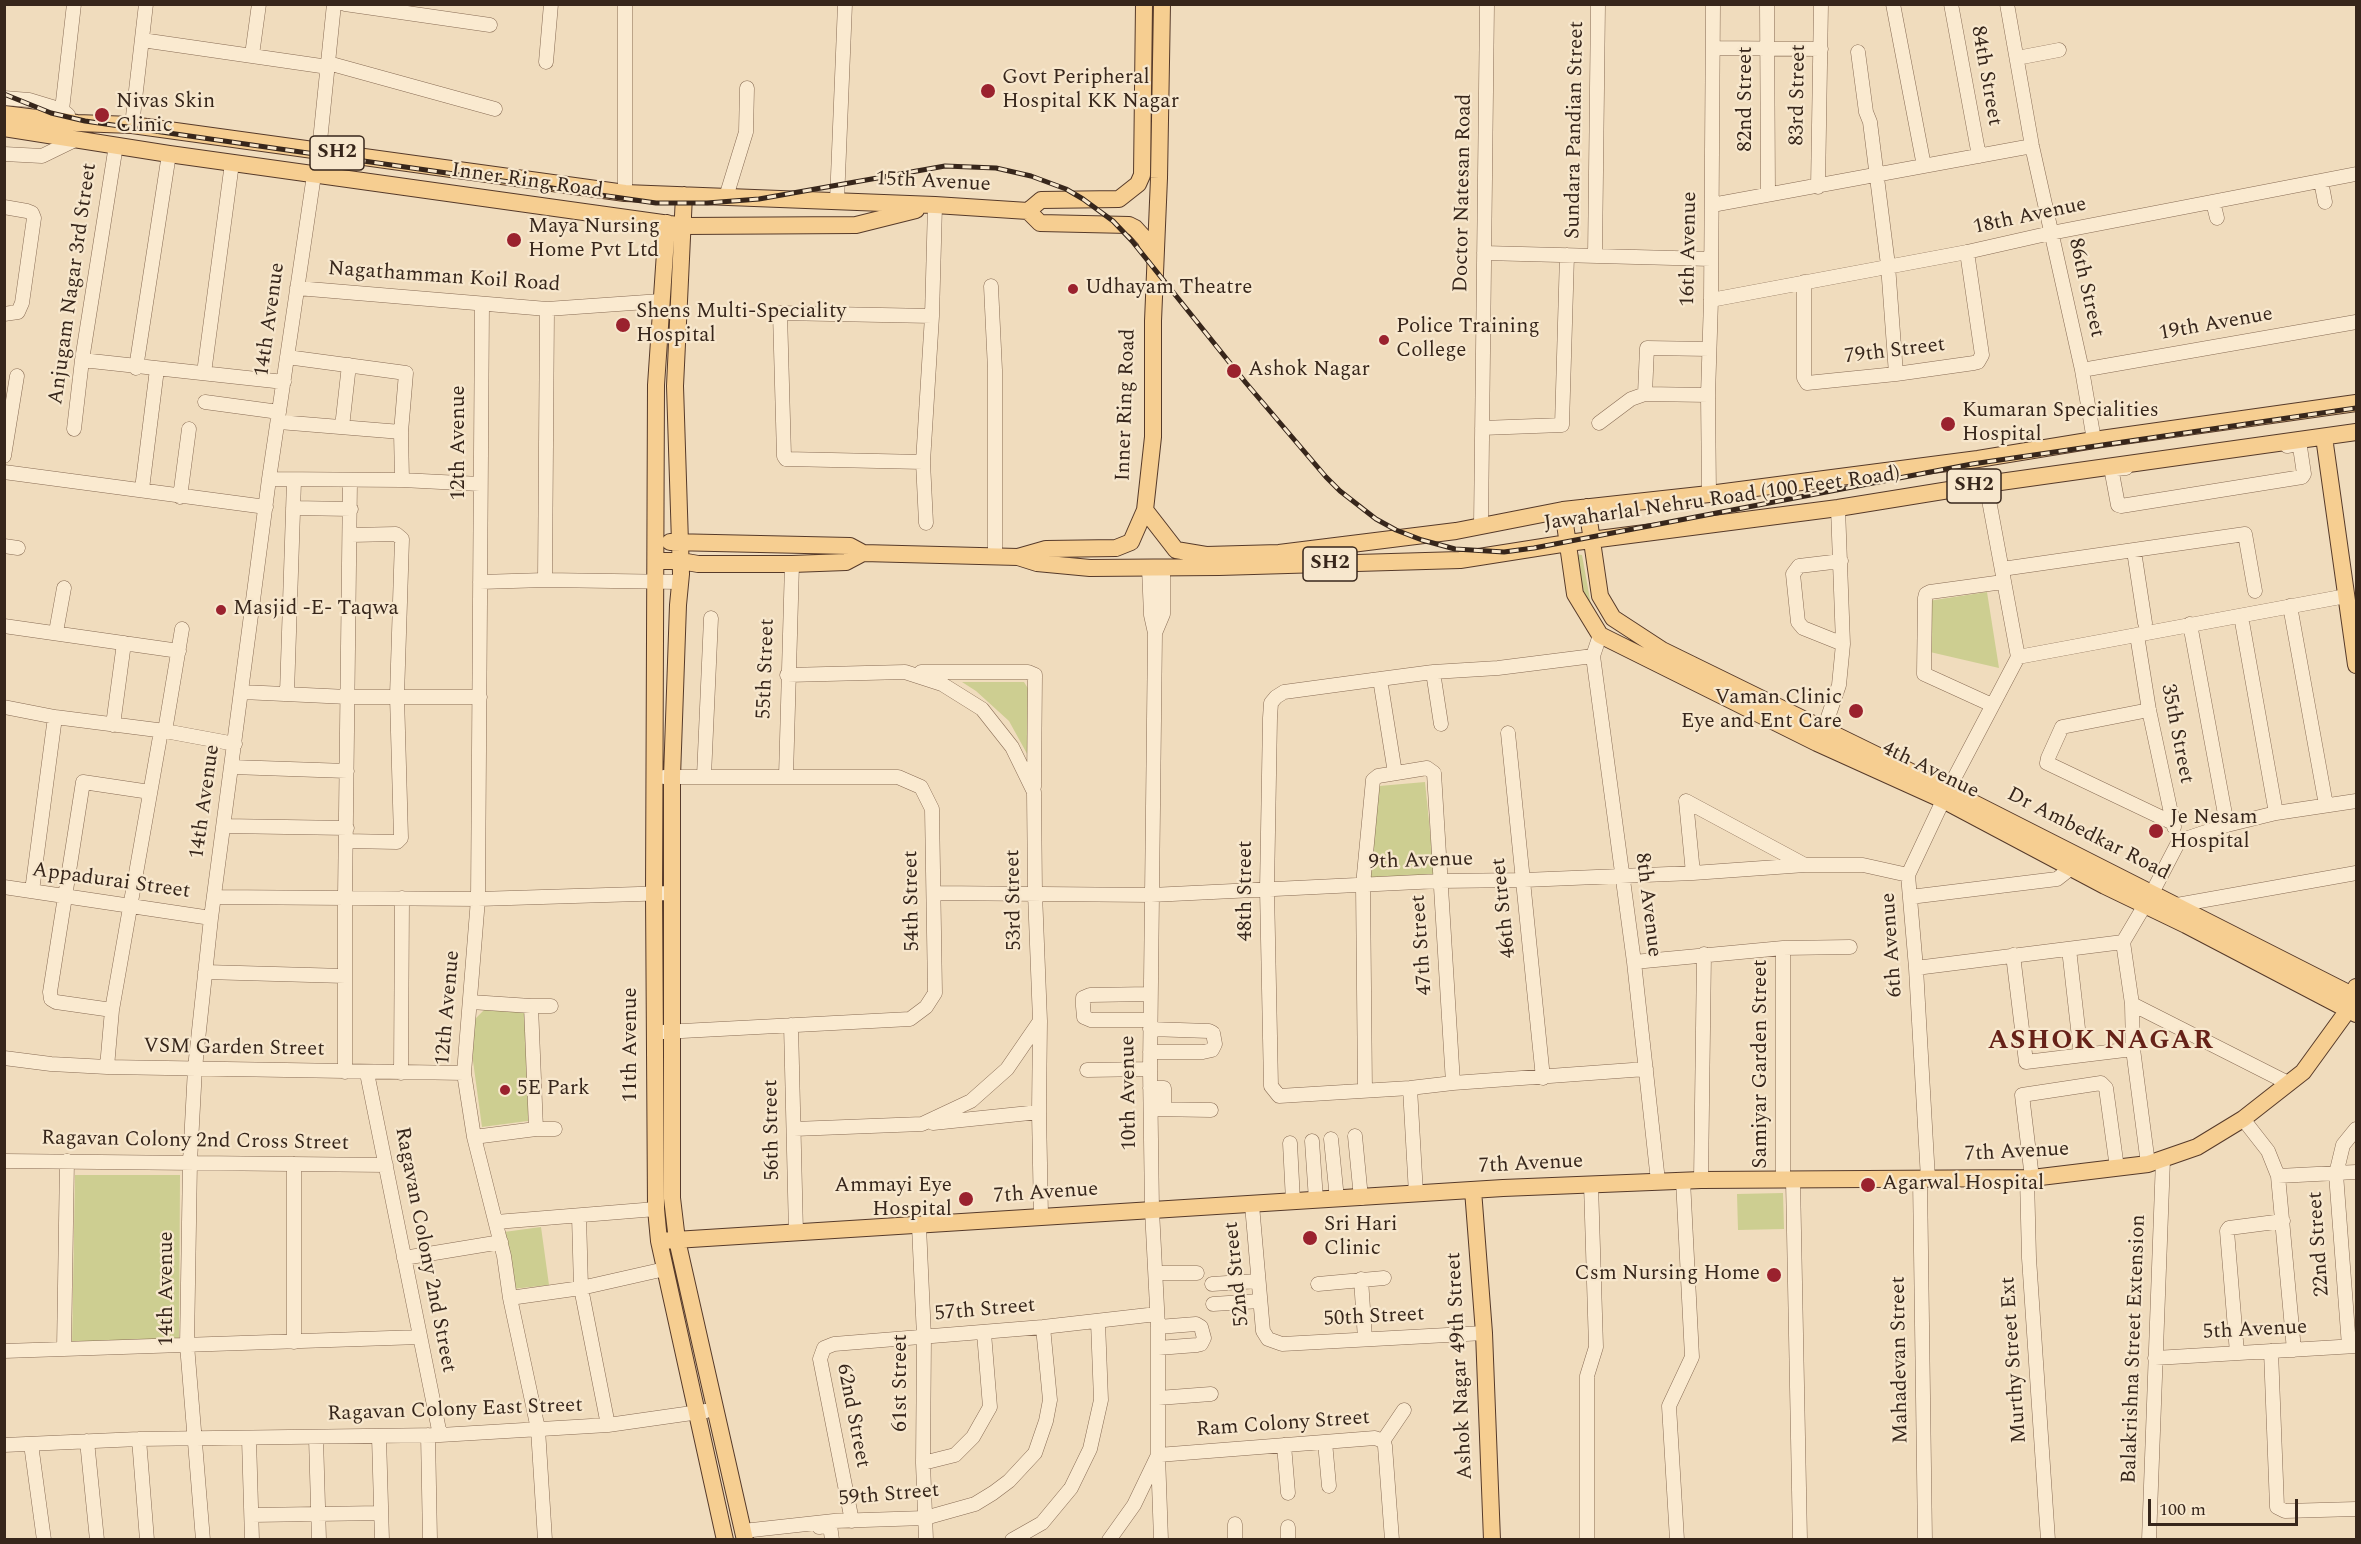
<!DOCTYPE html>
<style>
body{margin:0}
#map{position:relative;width:2361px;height:1544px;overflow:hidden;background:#f0dcbd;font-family:Spectral,serif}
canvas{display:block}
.frame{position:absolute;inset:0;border:6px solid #37261b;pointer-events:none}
.scale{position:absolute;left:2148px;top:1499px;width:150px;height:27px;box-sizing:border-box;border:3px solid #37261b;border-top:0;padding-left:8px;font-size:18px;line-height:21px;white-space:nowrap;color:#37261b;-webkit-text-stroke:4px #f7e7cd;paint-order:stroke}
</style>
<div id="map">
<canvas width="2361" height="1544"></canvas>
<div class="frame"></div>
<div class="scale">100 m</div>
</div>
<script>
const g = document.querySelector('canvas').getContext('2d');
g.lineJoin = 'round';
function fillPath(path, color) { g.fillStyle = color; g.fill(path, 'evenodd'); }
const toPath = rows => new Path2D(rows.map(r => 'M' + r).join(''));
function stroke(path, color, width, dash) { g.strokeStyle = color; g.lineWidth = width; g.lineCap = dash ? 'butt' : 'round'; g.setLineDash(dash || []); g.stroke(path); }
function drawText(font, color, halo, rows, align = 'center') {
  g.font = font + ' Spectral,serif'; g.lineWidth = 4.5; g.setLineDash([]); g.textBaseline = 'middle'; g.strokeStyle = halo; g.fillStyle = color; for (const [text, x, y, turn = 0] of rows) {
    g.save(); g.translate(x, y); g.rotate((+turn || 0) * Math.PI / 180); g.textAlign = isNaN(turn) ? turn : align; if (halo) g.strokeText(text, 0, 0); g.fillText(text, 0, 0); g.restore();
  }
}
fillPath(toPath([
 [1575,554,1582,555,1593,616,1578,602],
 [1987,592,1999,668,1930,652,1928,601],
 [962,682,1024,682,1029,690,1031,761,1009,721,976,691],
 [1425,782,1435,881,1368,883,1368,787],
 [485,1009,531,1013,535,1120,482,1127,473,1061,472,1022],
 [75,1175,180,1175,179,1345,72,1346],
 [1783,1193,1784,1229,1738,1230,1737,1194],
 [541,1227,549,1285,512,1289,504,1232]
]), '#cdce91');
const minor = toPath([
 [345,4,490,25],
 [625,4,625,193],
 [1767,4,1768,194],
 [1893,4,1924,166],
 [1951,4,1979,156],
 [2007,4,2032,146,2082,370,2094,440],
 [142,40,328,67],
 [1713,48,1821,49],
 [1858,52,1866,112,1870,122,1888,265,1896,374],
 [252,55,259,4],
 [2017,58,2059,50],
 [546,62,551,4],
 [328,63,495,109],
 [4,98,29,100,62,110,68,115],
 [62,110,74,4],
 [132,125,146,4],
 [319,151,334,4],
 [4,154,42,156,77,139],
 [2321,181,2325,202],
 [1818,187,1821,4],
 [726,197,746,132,747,88],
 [837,201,845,4],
 [2213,202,2217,218],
 [1712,205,2032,146],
 [4,207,27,211,32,213,34,218,22,303,18,312,4,314],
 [1484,253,1711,259],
 [1595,256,1598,4],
 [1804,282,1804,378,1807,383,1896,374,1974,363,1978,362,1982,355,1967,252],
 [991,286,995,370,995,557],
 [297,288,547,309,661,301],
 [1711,300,1967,252,2051,233,2356,174],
 [482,304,478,899,464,1073,474,1137,504,1256,510,1298,538,1429,545,1540],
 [82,360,284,382],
 [136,368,169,154],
 [2082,370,2356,322],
 [204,373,232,163],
 [1708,395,1645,394,1647,348,1709,349],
 [205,402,279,412],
 [279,422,401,432,406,373,287,357],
 [1599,423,1631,399,1645,394],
 [342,427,349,365],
 [1482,428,1562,425,1567,255],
 [74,429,82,360,116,145],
 [401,432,402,480],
 [4,456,17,376],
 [923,462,786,459,784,456,780,313,932,316],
 [2126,468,2116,469,2112,473,2118,505,2121,506,2302,477,2304,474,2300,447,2298,444,2287,446],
 [4,472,266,507],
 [269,479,402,480,480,484],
 [142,489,157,369],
 [1709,494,1708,395,1711,300,1713,4],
 [180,497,189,429],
 [293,508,351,509],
 [926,523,923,462,932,316,935,205],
 [1481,526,1487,4],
 [4,546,18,548],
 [2134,551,2145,623],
 [1841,561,1799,566,1793,574,1798,622,1803,628,1843,644],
 [2002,569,2245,534,2255,591],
 [545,580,547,309],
 [480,582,545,580,680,582],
 [2290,606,2326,805],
 [2241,616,2276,813],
 [2190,624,2227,825],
 [4,626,179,651],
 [56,632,64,588],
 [1155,633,1163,614,1163,568],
 [1600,635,1593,656,1634,962,1658,1181],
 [2137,635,2149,710,2174,827],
 [1593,656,1498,668,1433,672,1380,679,1284,692,1276,697,1271,703,1270,718,1267,889,1271,1086,1279,1096,1410,1088,1453,1083,1646,1069],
 [2018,657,2346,596],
 [921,672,1028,672,1035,675,1034,787],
 [1433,672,1441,724],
 [787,675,905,672,942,684,982,709,1012,747,1034,792,1035,893,1040,1021,1007,1069,971,1101,922,1124,794,1129],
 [1380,679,1395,773],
 [242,692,348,697,480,697],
 [287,693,294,481],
 [1992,705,1924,674,1925,598,1926,594,1930,592,2003,582],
 [4,707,55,717,165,731,235,744],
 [2149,710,2062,727,2048,758,2047,763,2173,823],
 [113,725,124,643],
 [1824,729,1839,685,1843,644,1838,508],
 [165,731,182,629],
 [1508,733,1543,1078],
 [232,767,347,771],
 [704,776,711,618],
 [786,776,792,564],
 [224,826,347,828],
 [346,841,397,842,401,838,397,696,402,539,396,534,351,535],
 [1693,873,1686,801,1805,865],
 [4,887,211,918],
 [32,891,55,717],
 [934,893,1151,895,1439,881,1524,880,1693,873,1805,865,1863,865,1908,875],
 [214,897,478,899,671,893],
 [1910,897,2057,879,2071,868],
 [2177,905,2356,873],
 [2069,949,2081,1055],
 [2013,955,2026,1062,2133,1049],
 [1634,962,1783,948,1850,947],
 [1916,968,2123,942],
 [205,972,345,976],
 [471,1002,531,1006,536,1129,474,1137],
 [2132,1004,2288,1083],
 [531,1006,551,1006],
 [112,1010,56,1002,51,999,50,992,83,782,150,792],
 [1150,1020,1091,1020,1084,1017,1083,1006,1083,998,1090,995,1150,994],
 [791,1025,796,1233],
 [1150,1029,1209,1031,1213,1033,1215,1044,1212,1050,1203,1052,1150,1052],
 [663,1032,910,1019,926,1007,935,993,932,809,921,787,898,777,664,777],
 [4,1058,51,1064,107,1067,464,1073],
 [107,1067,112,1010,161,731],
 [1087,1070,1150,1069],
 [345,1072,345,898,350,481],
 [367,1073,440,1435],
 [401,1073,402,898],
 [1150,1088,1164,1088,1164,1109],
 [1410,1088,1416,1194],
 [1365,1091,1363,885,1373,780,1378,776,1427,768,1434,773,1453,1083],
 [1151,1109,1211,1110],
 [1039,1112,1041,1216],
 [2243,1119,2268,1151,2278,1176,2294,1350],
 [933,1123,1039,1112,1040,1021],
 [536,1129,555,1129],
 [1355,1136,1361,1198],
 [1331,1139,1337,1199],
 [1312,1141,1316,1200],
 [1290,1143,1293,1201],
 [4,1161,386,1165],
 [2148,1164,2133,1049,2132,1004,2123,942,2152,893,2179,841,2227,825,2276,813,2356,801],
 [2278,1176,2356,1172],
 [2027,1178,2029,1258,2048,1540],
 [2032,1178,2022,1095,2101,1083,2106,1088,2117,1168],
 [1783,1179,1783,948],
 [1920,1179,1925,1540],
 [1928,1179,1916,968,1908,875,1948,790,2018,657,1986,484],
 [1701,1180,1704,954],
 [1793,1180,1800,1540],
 [1252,1205,1263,1331,1268,1339,1282,1344,1484,1333],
 [579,1216,581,1288,608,1425],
 [496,1222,656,1209],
 [919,1226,924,1337,923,1463,926,1540],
 [404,1258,501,1242],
 [1156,1273,1197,1273],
 [1361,1279,1365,1339],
 [1212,1284,1258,1281],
 [1318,1284,1384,1278],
 [510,1298,581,1288,665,1269],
 [1213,1304,1260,1301],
 [1158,1327,1196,1324,1201,1327,1204,1338,1201,1344,1197,1345,1158,1348],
 [294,1342,294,1164],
 [2349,1346,2336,1174,2343,1145,2356,1129],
 [64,1349,67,1161],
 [4,1351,420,1337],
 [2271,1351,2277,1507,2285,1511,2356,1509],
 [2237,1353,2227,1231,2229,1228,2283,1221],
 [2155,1358,2356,1346],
 [1158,1398,1211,1394],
 [428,1435,430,1540],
 [379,1437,382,1540],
 [316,1438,319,1540],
 [139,1439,147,1540],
 [249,1439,252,1540],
 [87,1441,97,1540],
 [1383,1441,1404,1410],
 [1325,1442,1329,1486],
 [31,1444,44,1540],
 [4,1445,139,1439,440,1435,608,1425,706,1411],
 [1284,1445,1288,1493],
 [923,1463,955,1455,973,1437,990,1407,984,1333],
 [252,1515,381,1513],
 [852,1521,820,1359,824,1348,834,1344,1043,1327,1157,1314],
 [819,1527,830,1525,832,1540],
 [1288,1527,1288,1540],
 [743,1531,834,1521,925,1518,975,1504,993,1493,1009,1481,1035,1453,1046,1421,1050,1400,1043,1327],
 [203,1540,187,1345,190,1162,195,1068,211,918,269,479,314,175],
 [1012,1540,1042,1523,1071,1488,1090,1449,1101,1400,1098,1322],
 [1109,1540,1134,1505,1158,1455,1158,1327,1152,1210,1150,1069,1155,633,1151,615,1149,568],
 [1161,1540,1158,1455,1375,1438,1383,1441,1385,1446,1392,1540],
 [1235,1540,1235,1524],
 [1587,1540,1587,1376,1596,1347,1591,1184],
 [1677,1540,1669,1406,1692,1357,1683,1180],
 [2149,1540,2163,1159]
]);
const major = toPath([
 [4,114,77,123,132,125,625,193,935,205,1028,211,1040,223,1129,225,1135,228,1145,239,1155,260],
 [4,128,169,154,684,226,856,225,916,210],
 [684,195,675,386,681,574,678,605,672,777,672,1198,677,1240,745,1540],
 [1028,211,1041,200,1119,199,1138,184,1142,175,1144,4],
 [667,223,656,385,654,894,656,1209,659,1241,725,1540],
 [2324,437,2356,665],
 [1587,507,1600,596,1613,618,1662,650,1948,790,2356,997],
 [1145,510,1176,550,1206,555,1279,553,1456,531,1563,510,1709,494,1978,459,2094,440,2356,403],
 [1563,510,1575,594,1600,635,1817,743,1943,800,2105,886,2186,925,2356,1014],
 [670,542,850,546,863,553],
 [1018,557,1037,563,1090,568,1219,567,1460,560,1568,543,1838,508,1986,484,2356,432],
 [657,561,681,561,698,564,792,564,846,562,863,553,1018,557,1046,549,1116,548,1131,542,1145,510,1153,437,1153,321,1159,178,1162,4],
 [1473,1190,1484,1333,1492,1540],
 [659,1241,1503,1188,1701,1180,2032,1178,2148,1164,2197,1147,2243,1119,2303,1072,2348,1010,2356,987]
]);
stroke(minor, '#886c55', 15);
stroke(major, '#563a2a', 18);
stroke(minor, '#faead0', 14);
stroke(major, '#f6ce91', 16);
const rail = toPath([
 [4,94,51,113,85,121,656,203,707,203,759,199,945,166,996,168,1031,176,1066,189,1083,199,1113,221,1132,241,1246,383,1326,477,1340,491,1376,519,1396,530,1422,540,1455,549,1504,552,1534,548,1972,464,2356,408]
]);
stroke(rail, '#37261b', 5);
stroke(rail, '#f7e7cd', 3, [9]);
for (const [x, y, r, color] of [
 [988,91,8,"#9a222e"],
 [102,115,8,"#9a222e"],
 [514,240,8,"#9a222e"],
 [1073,289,6,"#9a222e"],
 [623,325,8,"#9a222e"],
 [1384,340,6,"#9a222e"],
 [1234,371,8,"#9a222e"],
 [1948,424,8,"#9a222e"],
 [221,610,6,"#9a222e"],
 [1856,711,8,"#9a222e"],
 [2156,831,8,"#9a222e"],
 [505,1090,6,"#9a222e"],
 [1868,1185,8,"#9a222e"],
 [966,1199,8,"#9a222e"],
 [1310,1238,8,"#9a222e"],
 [1774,1275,8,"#9a222e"]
]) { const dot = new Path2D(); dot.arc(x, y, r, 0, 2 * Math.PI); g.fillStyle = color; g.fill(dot); stroke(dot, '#f7e7cd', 2); }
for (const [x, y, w] of [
 [337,153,54],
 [1974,486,54],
 [1330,564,54]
]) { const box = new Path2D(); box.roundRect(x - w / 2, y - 17, w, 34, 4.5); g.fillStyle = '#f7e7cd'; g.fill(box); stroke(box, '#37261b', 1.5); }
drawText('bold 20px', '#37261b', null, [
 ["SH2",337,153],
 ["SH2",1974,486],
 ["SH2",1330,564]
]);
drawText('21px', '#37261b', '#f7e7cd', [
 ["84th Street",1985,76,80],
 ["83rd Street",1799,95,-89],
 ["82nd Street",1747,99,-90],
 ["Sundara Pandian Street",1576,130,-89],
 ["Inner Ring Road",527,182,8],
 ["15th Avenue",933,183,3],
 ["Doctor Natesan Road",1464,193,-89],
 ["18th Avenue",2030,217,-12],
 ["16th Avenue",1690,249,-89],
 ["Nagathamman Koil Road",444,278,4],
 ["Anjugam Nagar 3rd Street",74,284,-82],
 ["86th Street",2085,288,77],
 ["14th Avenue",271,320,-82],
 ["19th Avenue",2216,325,-10],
 ["79th Street",1895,352,-7],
 ["Inner Ring Road",1127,405,-88],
 ["12th Avenue",460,443,-90],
 ["Jawaharlal Nehru Road (100 Feet Road)",1722,500,-8],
 ["55th Street",767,669,-88],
 ["35th Street",2176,734,79],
 ["4th Avenue",1930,771,26],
 ["14th Avenue",206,802,-82],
 ["Dr Ambedkar Road",2088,835,27],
 ["9th Avenue",1421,862,-2],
 ["Appadurai Street",111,882,8],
 ["48th Street",1247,891,-90],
 ["53rd Street",1015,900,-91],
 ["54th Street",913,901,-91],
 ["8th Avenue",1647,905,83],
 ["46th Street",1505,908,-96],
 ["47th Street",1423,945,-94],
 ["6th Avenue",1893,945,-94],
 ["12th Avenue",449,1008,-85],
 ["11th Avenue",632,1045,-90],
 ["VSM Garden Street",234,1049,1],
 ["Samiyar Garden Street",1762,1064,-90],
 ["10th Avenue",1130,1093,-91],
 ["56th Street",773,1130,-91],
 ["Ragavan Colony 2nd Cross Street",195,1142,1],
 ["7th Avenue",2017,1153,-3],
 ["7th Avenue",1531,1165,-3],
 ["7th Avenue",1046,1194,-4],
 ["22nd Street",2320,1244,-94],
 ["Ragavan Colony 2nd Street",424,1250,79],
 ["52nd Street",1238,1274,-96],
 ["14th Avenue",168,1289,-90],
 ["57th Street",985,1311,-5],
 ["50th Street",1374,1318,-3],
 ["5th Avenue",2255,1331,-3],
 ["Balakrishna Street Extension",2135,1349,-88],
 ["Mahadevan Street",1901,1360,-91],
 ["Murthy Street Ext",2015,1360,-94],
 ["Ashok Nagar 49th Street",1461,1366,-93],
 ["61st Street",902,1383,-90],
 ["Ragavan Colony East Street",455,1411,-2],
 ["62nd Street",852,1416,79],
 ["Ram Colony Street",1283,1425,-4],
 ["59th Street",889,1496,-5]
]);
drawText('21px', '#37261b', '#f7e7cd', [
 ["Govt Peripheral",1002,79],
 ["Hospital KK Nagar",1002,103],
 ["Nivas Skin",116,103],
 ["Clinic",116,127],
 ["Maya Nursing",528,228],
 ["Home Pvt Ltd",528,252],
 ["Udhayam Theatre",1085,289],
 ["Shens Multi-Speciality",636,313],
 ["Hospital",636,337],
 ["Police Training",1396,328],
 ["College",1396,352],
 ["Ashok Nagar",1248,371],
 ["Kumaran Specialities",1962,412],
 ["Hospital",1962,436],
 ["Masjid -E- Taqwa",233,610],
 ["Vaman Clinic",1842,699,"right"],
 ["Eye and Ent Care",1842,723,"right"],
 ["Je Nesam",2170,819],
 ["Hospital",2170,843],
 ["5E Park",517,1090],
 ["Agarwal Hospital",1882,1185],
 ["Ammayi Eye",952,1187,"right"],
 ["Hospital",952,1211,"right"],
 ["Sri Hari",1324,1226],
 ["Clinic",1324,1250],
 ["Csm Nursing Home",1760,1275,"right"]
], 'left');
g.letterSpacing = '1.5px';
drawText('bold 27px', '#662118', '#f7e7cd', [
 ["ASHOK NAGAR",2101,1043]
]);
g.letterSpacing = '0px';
</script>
